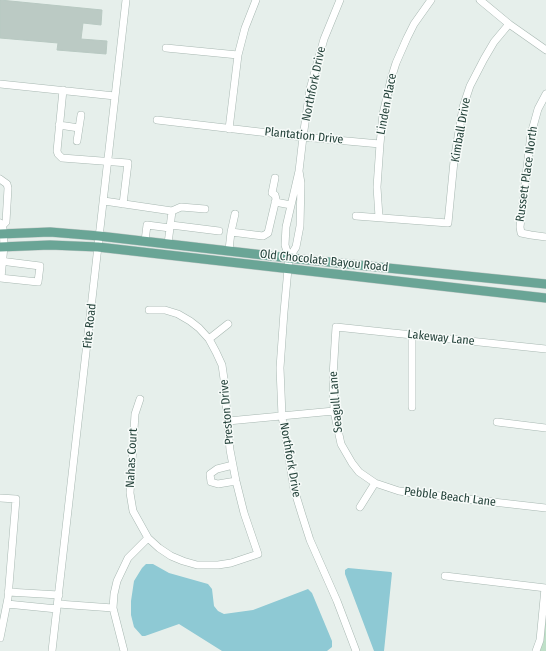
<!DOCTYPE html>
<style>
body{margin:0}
canvas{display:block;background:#e6efeb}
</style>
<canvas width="546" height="651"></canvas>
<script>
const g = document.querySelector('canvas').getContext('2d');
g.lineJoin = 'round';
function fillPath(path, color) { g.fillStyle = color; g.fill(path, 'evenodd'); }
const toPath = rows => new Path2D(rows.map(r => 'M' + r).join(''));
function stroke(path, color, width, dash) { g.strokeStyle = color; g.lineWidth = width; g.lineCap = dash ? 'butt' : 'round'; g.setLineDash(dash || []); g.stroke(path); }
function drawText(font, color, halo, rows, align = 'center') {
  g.font = font + ' "Fira Sans Condensed",sans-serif'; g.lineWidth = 3; g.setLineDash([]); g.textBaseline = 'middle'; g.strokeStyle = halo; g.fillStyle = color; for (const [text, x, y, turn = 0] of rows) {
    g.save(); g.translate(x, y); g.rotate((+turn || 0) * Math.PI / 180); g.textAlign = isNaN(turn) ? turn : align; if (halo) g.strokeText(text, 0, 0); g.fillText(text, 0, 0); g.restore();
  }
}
fillPath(toPath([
 [546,619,546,651,540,651]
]), '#bfe0c8');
fillPath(toPath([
 [146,564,153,564,169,573,208,584,212,589,214,606,218,611,224,614,253,610,308,589,312,593,332,641,332,647,327,651,222,651,179,624,145,636,142,636,134,627,131,615,131,601,134,581,142,568],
 [348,568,391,572,392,573,384,651,374,651,345,574,345,570]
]), '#8ec9d4');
const building = toPath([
 [0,0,102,10,101,25,83,23,81,39,107,41,106,54,57,50,58,43,0,38,0,0]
]);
fillPath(building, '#bbcac4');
stroke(building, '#b8c9c2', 1);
const minor = toPath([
 [480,0,509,24,546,50],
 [166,48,238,55],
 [0,84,115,96],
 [63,90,57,151,58,154,62,158,128,163,123,204],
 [546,94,538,109,531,134,520,227,521,233,531,235,546,237],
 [157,120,303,137,380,144],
 [59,125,79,128,77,141],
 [79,128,81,115],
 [229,129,238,55,245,28,256,0],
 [299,171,301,183,300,226,296,247,289,258,284,312,280,368,282,416,294,489,302,515,310,540,337,601,356,651],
 [0,179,7,184,8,188,6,222,2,226,0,223],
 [104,201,172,211,168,244],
 [275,202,291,205],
 [172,211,181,207,205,209],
 [356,216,448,223,454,161,463,107,470,86,484,59,494,42,509,24],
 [379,217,377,187,380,144,383,114,391,79,396,63,407,38,414,24,431,0],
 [171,225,219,231],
 [231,232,235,214],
 [145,241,147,225,170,228],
 [229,250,231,232,263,236,268,233,276,199,275,195,272,193,275,178],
 [289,258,285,245,286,227,299,171,303,137,310,89,324,39,340,0],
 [0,261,40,266,38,282,0,278],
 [1,278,4,246,3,229],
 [412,335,412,407],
 [209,339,228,324],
 [546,349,336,327,333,376,334,411,341,444,352,463,359,472,375,483,399,491,414,493,546,508],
 [140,399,135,414,130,493,133,511,148,538,159,548,171,556,183,561,197,565,218,565,231,563,258,554,244,513,236,481,230,450,224,379,222,365,216,352,209,339,199,328,190,321,178,314,165,310,149,310],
 [228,421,334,411],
 [497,422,546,428],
 [233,465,217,469,210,474,211,482,218,484,236,481],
 [0,498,16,499,8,598,0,638],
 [360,507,375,483],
 [445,576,546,588],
 [8,592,59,595],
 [7,604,57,609],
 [58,604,113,608],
 [52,651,126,0],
 [124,651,113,608,114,594,117,581,128,558,148,538],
 [536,651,540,640,545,588]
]);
const major = toPath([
 [0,234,50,232,99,236,289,258,546,284],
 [0,247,50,245,98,247,546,298]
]);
stroke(minor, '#a8b8b2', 8);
stroke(major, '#c2cac8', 10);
stroke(minor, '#fff', 7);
stroke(major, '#6aa596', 9);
drawText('12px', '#24423a', '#f7fbf9', [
 ["Northfork Drive",314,84,-78],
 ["Linden Place",387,104,-79],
 ["Kimball Drive",461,130,-80],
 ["Plantation Drive",304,136,6],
 ["Russett Place North",527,174,-82],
 ["Old Chocolate Bayou Road",324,261,6],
 ["Fite Road",90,326,-84],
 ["Lakeway Lane",441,338,6],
 ["Seagull Lane",336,402,-95],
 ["Preston Drive",227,412,-95],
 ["Nahas Court",132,458,-87],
 ["Northfork Drive",290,460,80],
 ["Pebble Beach Lane",450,497,7]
]);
</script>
